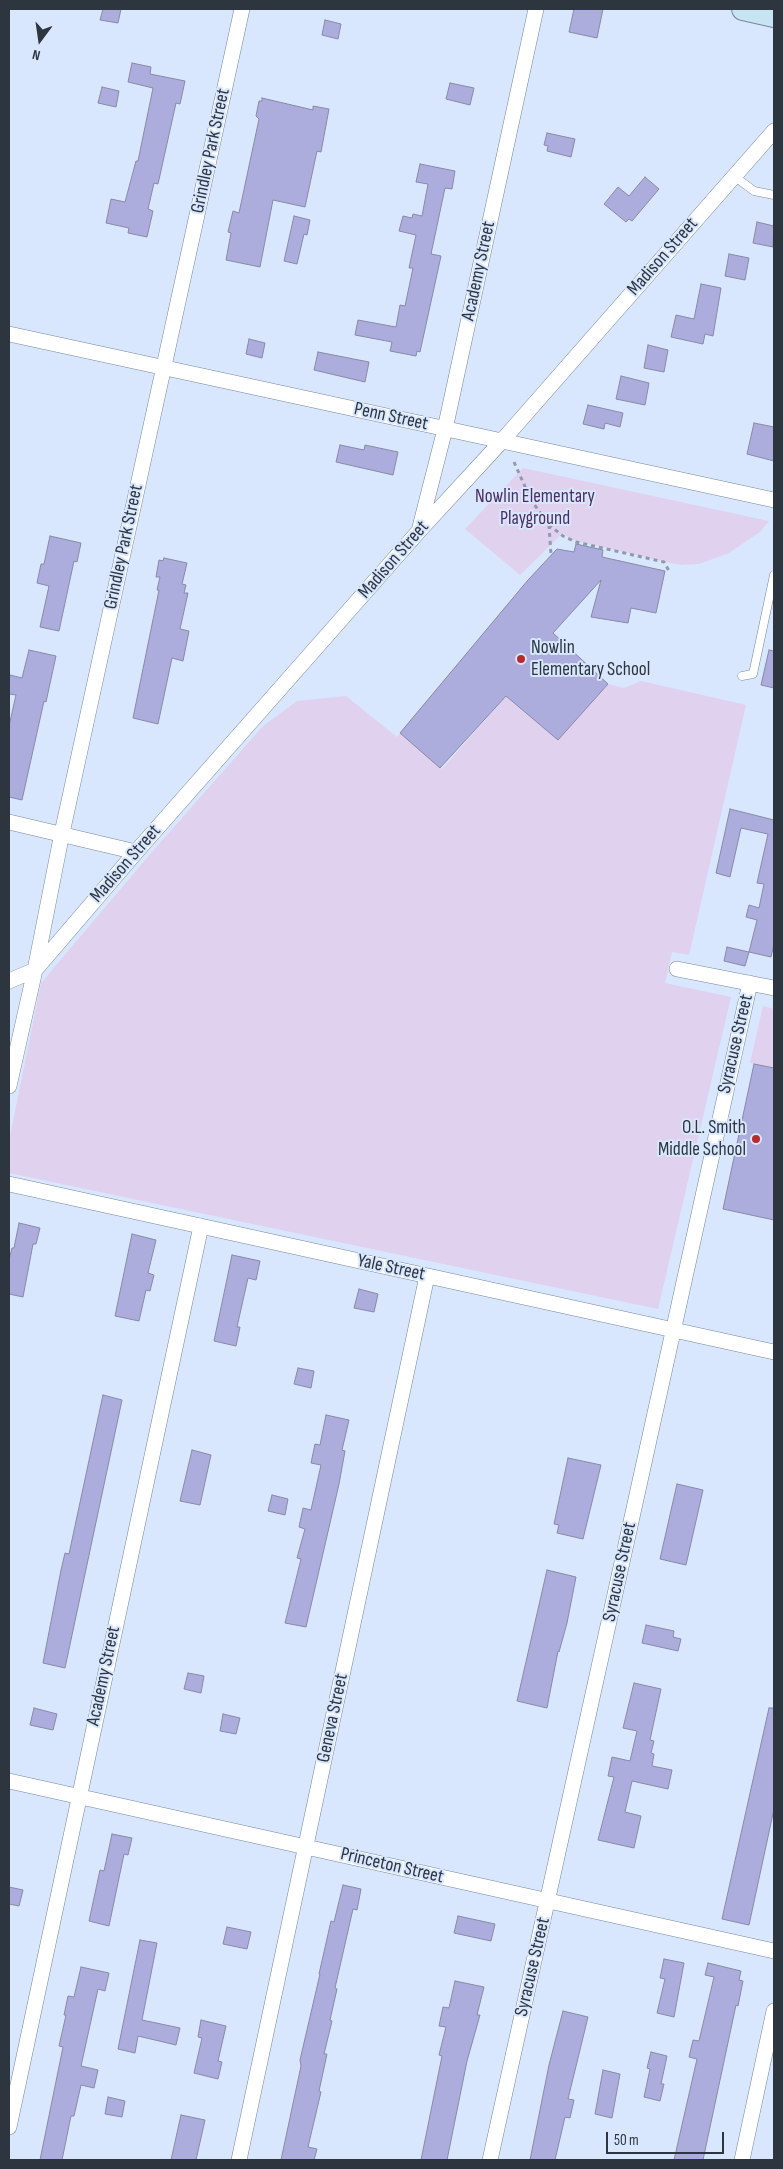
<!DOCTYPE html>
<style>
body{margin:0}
#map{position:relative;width:783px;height:2169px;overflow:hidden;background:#d8e7fe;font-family:"Sofia Sans Condensed",sans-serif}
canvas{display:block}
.frame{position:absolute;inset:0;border:10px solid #2d353f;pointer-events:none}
.north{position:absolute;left:15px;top:15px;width:50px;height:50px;-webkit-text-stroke:4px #d8e7fe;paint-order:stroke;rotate:194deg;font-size:14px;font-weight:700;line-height:20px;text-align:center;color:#2d353f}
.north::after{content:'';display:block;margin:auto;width:18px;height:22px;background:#2d353f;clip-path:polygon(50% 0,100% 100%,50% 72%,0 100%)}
.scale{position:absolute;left:606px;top:2132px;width:118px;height:22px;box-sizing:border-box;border:2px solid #2d353f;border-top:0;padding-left:6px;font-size:15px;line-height:18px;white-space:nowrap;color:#2d353f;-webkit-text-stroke:4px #d8e7fe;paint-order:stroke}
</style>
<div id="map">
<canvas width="783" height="2169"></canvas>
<div class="frame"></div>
<div class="north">N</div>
<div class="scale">50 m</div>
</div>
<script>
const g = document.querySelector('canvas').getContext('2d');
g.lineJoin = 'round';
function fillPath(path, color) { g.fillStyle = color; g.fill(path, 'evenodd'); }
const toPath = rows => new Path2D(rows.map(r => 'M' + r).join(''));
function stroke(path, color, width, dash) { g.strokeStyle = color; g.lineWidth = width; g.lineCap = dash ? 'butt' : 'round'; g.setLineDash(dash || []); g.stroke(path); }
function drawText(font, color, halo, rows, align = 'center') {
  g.font = font + ' "Sofia Sans Condensed",sans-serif'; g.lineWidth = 4; g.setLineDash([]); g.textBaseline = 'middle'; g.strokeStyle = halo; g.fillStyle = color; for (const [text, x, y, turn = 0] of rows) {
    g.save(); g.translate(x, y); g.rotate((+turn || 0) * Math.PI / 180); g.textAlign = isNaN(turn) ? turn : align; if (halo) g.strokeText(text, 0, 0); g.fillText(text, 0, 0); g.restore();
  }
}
fillPath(toPath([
 [523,468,769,521,760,532,729,553,699,564,681,565,671,563,572,540,563,533,520,575,465,529],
 [641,681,746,705,689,955,672,952,665,983,731,997,658,1309,9,1173,9,1141,41,983,152,852,263,726,297,701,346,696,397,737,400,733,442,769,506,696,558,740,608,684,624,688],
 [763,1006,774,1009,774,1068,750,1063]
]), '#e0d1ee');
const building = toPath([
 [103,9,121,9,118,23,100,20,103,9],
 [574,9,603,9,597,38,569,32,574,9],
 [325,20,341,24,338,39,322,35,325,20],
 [132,63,151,67,150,74,185,81,180,104,176,103,158,184,154,183,148,209,153,211,147,237,128,233,129,228,106,223,111,199,125,202,136,161,138,161,153,88,128,82,132,63],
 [450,83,474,88,470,105,446,99,450,83],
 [102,87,119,91,116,107,98,103,102,87],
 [262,98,313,110,313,106,329,109,321,152,317,151,305,207,273,200,260,267,226,260,231,233,228,232,233,211,239,213,259,119,256,116,259,101,262,101,262,98],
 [547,133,575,139,571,157,547,151,548,146,544,145,547,133],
 [420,164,455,171,452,189,445,188,431,254,441,256,420,352,417,351,416,356,390,351,392,342,355,335,358,320,396,327,400,305,405,306,413,268,409,268,416,235,399,231,403,216,412,218,413,214,422,216,428,184,416,182,420,164],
 [645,177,659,189,632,221,629,219,626,222,604,204,618,187,629,196,645,177],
 [294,216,310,220,307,235,304,234,297,264,284,261,294,216],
 [757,222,774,226,773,247,753,243,757,222],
 [729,254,749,258,745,280,725,276,729,254],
 [701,284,721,288,713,336,705,334,703,344,671,337,676,315,694,319,701,284],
 [249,339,265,343,262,358,246,354,249,339],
 [648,345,668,350,664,372,644,368,648,345],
 [318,352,369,362,365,382,314,370,318,352],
 [621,376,649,383,645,405,616,399,621,376],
 [588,405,623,413,620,427,605,423,604,429,583,424,588,405],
 [754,423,774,427,774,461,747,454,754,423],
 [340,445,364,450,365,445,398,452,393,475,336,462,340,445],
 [50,536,81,543,77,562,74,561,59,631,40,627,49,586,37,583,41,564,44,564,50,536],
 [576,544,603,550,602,557,665,571,656,613,631,608,628,623,591,617,601,580,553,633,608,684,558,740,506,696,440,768,400,733,528,580,557,549,574,552,576,544],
 [164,558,187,563,182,584,186,585,184,593,188,593,180,629,189,631,183,661,172,658,158,724,133,718,159,590,157,590,160,577,156,577,159,560,163,561,164,558],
 [29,650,56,656,46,702,44,701,22,800,9,797,9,726,16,695,9,694,9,683,10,675,22,678,29,650],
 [769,650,774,651,774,688,761,685,769,650],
 [730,809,774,820,774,944,771,957,749,952,757,920,746,917,749,905,759,908,764,884,757,883,768,834,741,828,730,877,716,873,730,809],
 [727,947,749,952,745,966,724,961,727,947],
 [754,1064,774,1068,774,1220,723,1209,754,1064],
 [19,1223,40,1228,36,1244,33,1244,23,1297,9,1294,9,1260,12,1248,14,1248,19,1223],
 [132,1234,156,1240,148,1273,154,1275,150,1291,146,1290,139,1321,115,1316,132,1234],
 [232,1255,260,1261,256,1280,248,1278,237,1327,240,1327,236,1346,214,1341,232,1255],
 [359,1289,378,1294,374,1312,354,1308,359,1289],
 [298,1368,314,1371,311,1388,294,1384,298,1368],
 [103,1395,122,1400,65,1668,43,1663,61,1570,65,1553,69,1554,103,1395],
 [326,1415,349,1420,342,1450,345,1451,339,1484,306,1627,285,1623,301,1559,297,1558,305,1529,299,1527,303,1508,311,1510,321,1465,311,1463,315,1444,320,1445,326,1415],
 [192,1450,211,1455,200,1505,180,1501,192,1450],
 [568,1458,601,1465,583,1539,557,1533,559,1525,554,1524,568,1458],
 [677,1484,703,1490,686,1565,660,1559,677,1484],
 [272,1495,288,1499,285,1515,268,1511,272,1495],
 [547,1570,576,1577,567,1623,559,1652,558,1651,547,1708,517,1701,547,1570],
 [646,1625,674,1631,673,1637,681,1639,678,1651,642,1643,646,1625],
 [188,1673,204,1676,201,1693,184,1689,188,1673],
 [634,1683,661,1689,650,1740,654,1741,651,1753,654,1754,652,1766,672,1770,668,1789,632,1781,625,1812,641,1816,634,1848,598,1840,614,1777,608,1776,612,1757,630,1761,637,1731,623,1728,634,1683],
 [34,1708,57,1714,53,1730,30,1725,34,1708],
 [769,1708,774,1708,774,1809,749,1925,722,1919,769,1708],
 [223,1714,240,1718,236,1734,220,1731,223,1714],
 [112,1834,132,1838,128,1855,124,1854,109,1926,89,1921,100,1870,104,1871,112,1834],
 [343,1885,361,1889,357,1910,353,1909,335,1988,337,1989,330,2020,332,2021,324,2054,327,2054,319,2091,321,2092,308,2147,317,2149,314,2160,281,2160,301,2066,300,2060,320,1974,319,1974,331,1921,334,1922,343,1885],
 [9,1887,23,1890,19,1906,9,1904,9,1887],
 [458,1916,495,1924,491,1941,454,1933,458,1916],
 [227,1927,251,1932,247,1949,223,1944,227,1927],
 [140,1940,157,1943,142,2020,180,2028,176,2045,138,2036,135,2053,118,2049,140,1940],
 [664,1959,684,1963,674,2017,657,2013,665,1979,660,1978,664,1959],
 [708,1963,741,1971,739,1980,743,1981,738,2006,736,2005,703,2160,674,2160,697,2059,689,2057,693,2040,699,2041,714,1977,705,1975,708,1963],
 [81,1967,109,1973,105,1991,98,1989,81,2066,98,2070,94,2088,81,2085,74,2116,71,2116,62,2160,40,2160,63,2047,59,2046,66,2015,64,2015,68,1996,74,1997,81,1967],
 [455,1981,484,1987,477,2015,480,2015,467,2061,447,2160,421,2160,442,2056,439,2055,446,2027,439,2026,443,2007,449,2008,455,1981],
 [563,2011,588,2017,568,2099,574,2100,570,2118,565,2117,555,2160,530,2160,549,2065,563,2011],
 [201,2020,226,2026,218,2061,222,2062,218,2079,194,2073,202,2038,198,2037,201,2020],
 [651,2052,667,2056,661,2084,664,2084,660,2101,644,2097,650,2069,647,2068,651,2052],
 [603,2070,620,2074,612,2118,595,2114,603,2070],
 [108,2097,125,2101,122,2117,105,2114,108,2097],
 [181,2115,205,2120,196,2160,171,2160,181,2115]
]);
fillPath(building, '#acaddc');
stroke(building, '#8889a7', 1);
const lane = toPath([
 [734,176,754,191,774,195],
 [742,676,753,674,774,575]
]);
const street = toPath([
 [9,334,774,500],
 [420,527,445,429,536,9],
 [9,822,136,852],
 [677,969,774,988],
 [9,981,35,970,136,852,419,531,501,442,774,131],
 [9,1086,35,970,62,833,242,9],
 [9,1184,774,1352],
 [9,1781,774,1951],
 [9,2127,201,1226],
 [239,2160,427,1276],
 [490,2160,750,983],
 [742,2160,774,2011]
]);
const secondary = toPath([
 [743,9,774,16]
]);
stroke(lane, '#7687a0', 9);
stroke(street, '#7687a0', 16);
stroke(secondary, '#7687a0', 24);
stroke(toPath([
 [514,462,531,500,549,525,563,536,576,542,664,562,669,571],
 [549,525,551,555]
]), '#8f9bac', 3, [4, 4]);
stroke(lane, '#fff', 8);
stroke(street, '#fff', 15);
stroke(secondary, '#c6e4f2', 22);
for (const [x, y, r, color] of [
 [521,659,5,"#b9292f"],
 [756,1139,5,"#b9292f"]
]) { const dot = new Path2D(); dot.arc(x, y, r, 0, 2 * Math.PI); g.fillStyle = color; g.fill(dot); stroke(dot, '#d8e7fe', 2); }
drawText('19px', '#2d353f', '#d8e7fe', [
 ["Grindley Park Street",211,151,-78],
 ["Madison Street",663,257,-49],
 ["Academy Street",479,271,-78],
 ["Penn Street",391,417,12],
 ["Grindley Park Street",124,547,-78],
 ["Madison Street",394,560,-49],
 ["Madison Street",126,864,-49],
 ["Syracuse Street",736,1044,-77],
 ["Yale Street",391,1268,12],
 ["Syracuse Street",620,1572,-78],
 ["Academy Street",104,1676,-78],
 ["Geneva Street",333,1718,-78],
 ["Princeton Street",392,1866,13],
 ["Syracuse Street",533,1967,-77]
]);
drawText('19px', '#4c2c63', '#d8e7fe', [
 ["Nowlin Elementary",535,497],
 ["Playground",535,519]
]);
drawText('19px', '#2d353f', '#d8e7fe', [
 ["Nowlin",531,648],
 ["Elementary School",531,670],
 ["O.L. Smith",746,1128,"right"],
 ["Middle School",746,1150,"right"]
], 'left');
</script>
